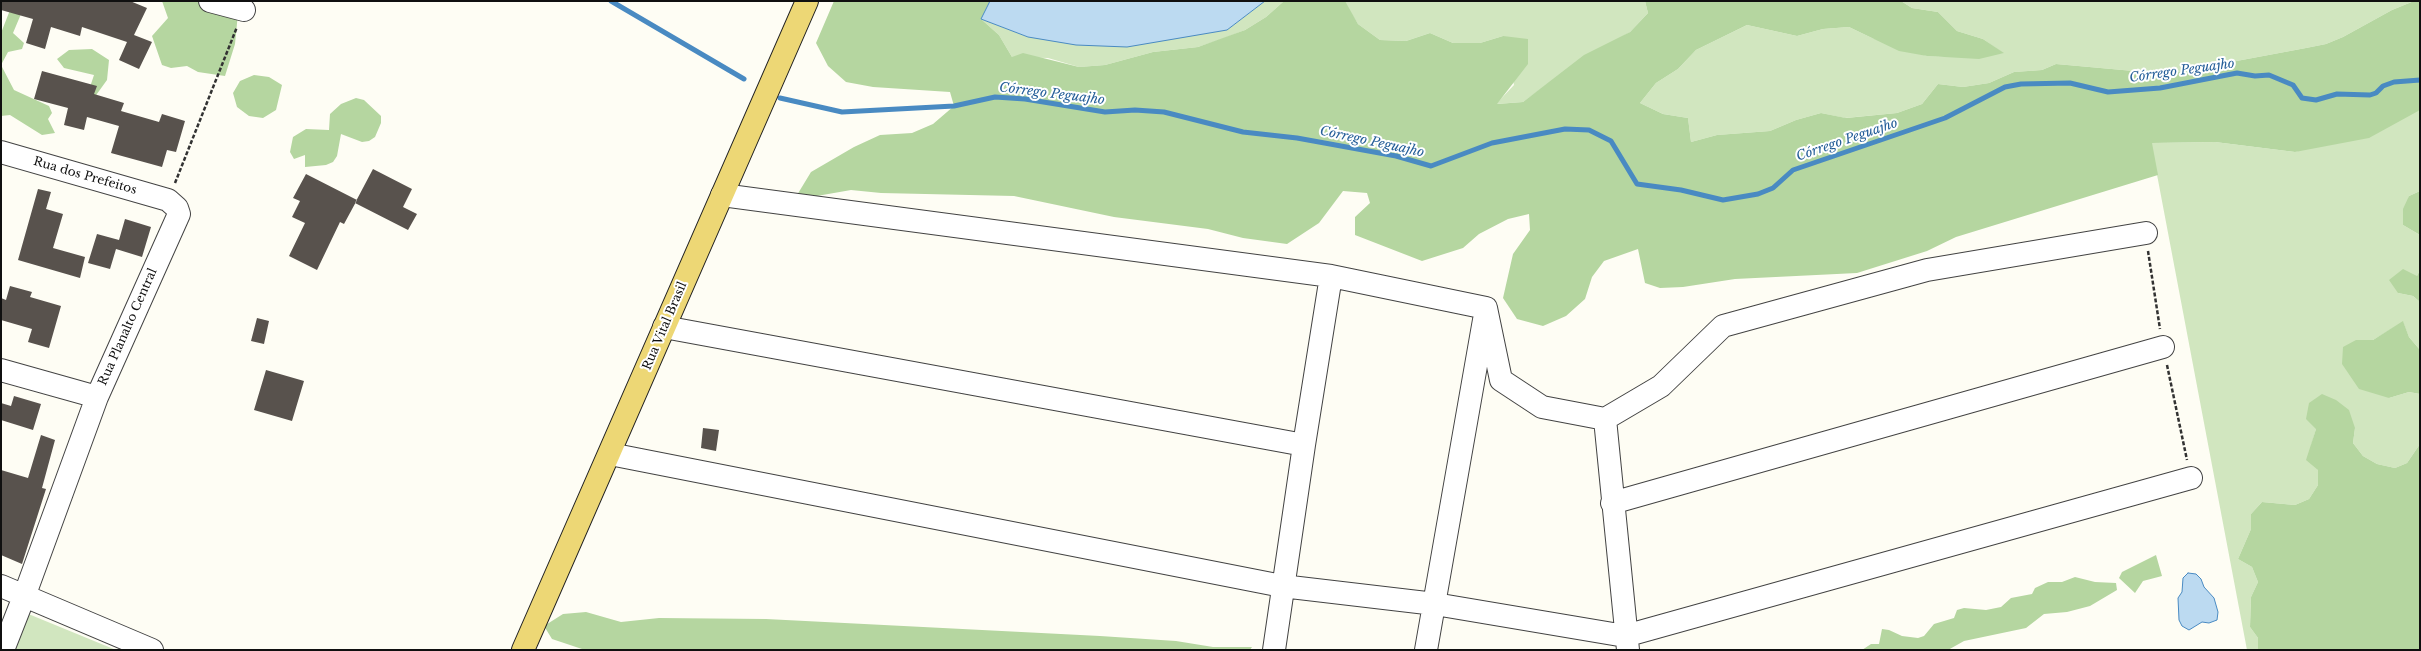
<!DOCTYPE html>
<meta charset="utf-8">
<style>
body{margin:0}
#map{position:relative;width:2421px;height:651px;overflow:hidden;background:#fefdf4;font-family:"Libre Baskerville",serif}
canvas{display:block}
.frame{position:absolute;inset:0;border:2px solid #101010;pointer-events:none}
</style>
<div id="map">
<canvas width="2421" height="651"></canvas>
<div class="frame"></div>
</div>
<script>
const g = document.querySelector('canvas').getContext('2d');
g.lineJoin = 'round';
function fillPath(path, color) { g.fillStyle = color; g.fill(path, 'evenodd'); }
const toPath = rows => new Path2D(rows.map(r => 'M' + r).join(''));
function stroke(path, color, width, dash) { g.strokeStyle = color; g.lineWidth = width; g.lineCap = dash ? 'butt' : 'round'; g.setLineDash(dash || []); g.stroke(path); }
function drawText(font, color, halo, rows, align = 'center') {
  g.font = font + ' "Libre Baskerville",serif'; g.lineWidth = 4; g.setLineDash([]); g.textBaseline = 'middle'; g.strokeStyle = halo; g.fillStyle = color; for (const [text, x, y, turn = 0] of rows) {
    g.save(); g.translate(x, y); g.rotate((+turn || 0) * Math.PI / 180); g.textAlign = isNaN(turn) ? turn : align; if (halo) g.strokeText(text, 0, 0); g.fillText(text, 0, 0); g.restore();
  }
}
fillPath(toPath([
 [1265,1,1284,1,1266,17,1245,30,1222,39,1198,47,1153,52,1105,65,1079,67,1048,58,1012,57,999,35,981,19,1028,37,1177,37,1227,30],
 [1645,1,1648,13,1630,32,1564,72,1523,102,1496,104,1514,85,1503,36,1480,43,1453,43,1430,33,1406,41,1380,40,1358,24,1344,2],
 [1901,1,2414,1,2392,10,2343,37,2326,44,2306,48,2167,74,2056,64,2042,70,2014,72,1989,83,1963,87,1938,84,1922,104,1897,113,1845,118,1821,113,1796,120,1770,131,1717,135,1691,142,1688,118,1663,114,1640,103,1656,83,1678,69,1696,50,1747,25,1797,36,1823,29,1849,27,1872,38,1927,56,1952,57,2003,53,1983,39,1957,31,1938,12,1912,8],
 [2420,110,2420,191,2409,196,2403,225,2420,235,2420,270,2417,276,2398,293,2413,296,2420,302,2420,350,2409,337,2403,322,2373,340,2356,340,2389,398,2409,392,2420,394,2420,444,2407,463,2395,468,2377,464,2363,456,2353,443,2355,428,2316,429,2311,446,2318,470,2318,485,2309,499,2295,505,2262,502,2251,514,2251,529,2238,559,2252,567,2258,582,2251,597,2250,627,2258,638,2258,650,2247,650,2151,143,2215,142,2295,152],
 [26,613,116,650,13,650]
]), '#d1e6bf');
fillPath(toPath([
 [162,1,233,1,238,13,235,44,225,76,198,72,187,66,171,68,162,65,152,36,168,18],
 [834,1,990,1,981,19,999,35,1012,57,1023,53,1079,67,1105,65,1153,52,1198,47,1245,30,1266,17,1284,1,1345,1,1358,24,1380,40,1406,41,1430,33,1453,43,1480,43,1503,36,1528,39,1528,64,1497,104,1523,102,1584,55,1630,32,1648,13,1645,1,1901,1,1912,8,1938,12,1957,31,1983,39,2004,53,1979,59,1927,56,1899,51,1849,27,1823,29,1797,36,1747,25,1696,50,1678,69,1656,83,1640,103,1663,114,1688,118,1691,142,1717,135,1770,131,1796,120,1821,113,1846,118,1897,113,1922,104,1938,84,1963,87,1989,83,2014,72,2042,70,2056,64,2167,74,2306,48,2326,44,2343,37,2392,10,2414,1,2420,1,2420,110,2369,138,2295,152,2215,142,2152,143,2158,175,1956,237,1927,251,1857,273,1735,279,1683,287,1660,288,1645,283,1638,249,1604,261,1592,277,1585,299,1566,316,1543,326,1517,319,1503,298,1513,254,1530,230,1529,214,1508,219,1479,234,1463,248,1422,261,1355,235,1355,217,1370,203,1367,193,1343,191,1319,223,1287,244,1243,238,1208,229,1114,217,1014,196,881,193,851,190,794,200,811,172,854,147,880,135,912,133,933,124,954,106,950,92,873,87,846,82,828,66,816,43],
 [10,10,21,14,13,33,24,43,22,49,8,52,1,65,14,90,49,106,52,113,48,119,55,133,42,135,10,115,1,116,1,33],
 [92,49,109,60,107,80,94,98,90,87,94,75,64,68,57,59,69,50],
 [254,75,269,77,282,85,276,110,263,118,249,116,237,107,233,93,240,81],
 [356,98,364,100,381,116,381,123,375,137,369,141,362,142,341,134,337,156,333,162,326,165,305,167,305,155,294,159,290,152,293,137,306,129,329,130,330,114,341,104],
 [2420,191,2420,235,2403,225,2403,209,2409,196],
 [2403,269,2417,276,2420,270,2420,302,2413,296,2398,293,2389,280],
 [2403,321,2409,337,2420,350,2420,394,2409,392,2389,398,2359,389,2342,364,2343,347,2356,340,2373,340],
 [2322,394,2336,400,2349,410,2355,428,2353,443,2363,456,2377,464,2395,468,2407,463,2420,444,2420,650,2258,650,2258,638,2250,627,2251,597,2258,582,2252,567,2238,559,2251,529,2251,514,2262,502,2295,505,2309,499,2318,485,2318,470,2306,460,2316,429,2306,419,2309,403],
 [2156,555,2162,576,2143,581,2135,593,2119,578,2122,572],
 [2075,577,2095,582,2116,583,2117,590,2090,606,2067,612,2044,614,2026,628,1964,641,1948,650,1862,650,1871,644,1879,644,1882,629,1889,630,1902,636,1918,638,1924,636,1934,624,1954,618,1957,610,1964,608,1986,610,2001,607,2011,598,2032,594,2035,588,2048,582,2062,582],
 [586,612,621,622,659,618,766,619,1100,636,1176,641,1213,647,1252,647,1250,650,585,650,552,639,544,626,563,614]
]), '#b5d6a0');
const water = toPath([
 [990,1,1265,1,1227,30,1127,47,1076,45,1028,37,981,19,990,1],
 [2188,573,2196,574,2201,579,2204,587,2214,598,2218,612,2217,620,2209,623,2202,622,2189,630,2182,626,2179,620,2178,598,2182,592,2183,578,2188,573]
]);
fillPath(water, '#bcdaf1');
stroke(water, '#498ac2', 1);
stroke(toPath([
 [611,1,744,79],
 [780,98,842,112,954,106,995,97,1025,99,1105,112,1135,110,1164,112,1243,132,1297,138,1396,156,1431,166,1492,143,1565,129,1589,130,1611,141,1637,184,1681,190,1723,200,1758,194,1773,188,1793,170,1945,118,2005,87,2021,84,2070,83,2108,92,2160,88,2237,73,2255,76,2269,75,2293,85,2302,98,2316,100,2337,94,2370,95,2376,93,2383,86,2394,82,2420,80]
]), '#498ac2', 5);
fillPath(toPath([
 [1,1,130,1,147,8,134,35,152,42,139,69,119,60,127,42,82,27,80,36,51,27,45,49,26,43,33,19,1,10],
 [42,71,97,86,94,94,124,103,121,111,159,122,162,114,185,121,176,152,167,150,162,167,111,153,119,126,87,117,84,130,64,125,68,108,34,99],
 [373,169,412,189,403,207,417,214,408,230,355,203],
 [306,174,357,200,344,224,340,222,317,270,289,256,305,223,292,217,300,201,293,198],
 [38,189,51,192,46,209,63,214,53,248,85,257,80,278,18,260],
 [125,219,151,227,142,257,116,249,110,269,88,263,97,234,119,240],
 [10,286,32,292,30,297,61,306,49,348,28,342,32,329,1,320,1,298,6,300],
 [257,318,269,321,264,344,251,341],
 [266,370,304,381,292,421,254,410],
 [14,396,41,404,33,430,1,420,1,403,11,406],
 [703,428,719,430,716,451,701,448],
 [41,435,55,440,42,488,46,489,22,564,1,555,1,470,28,478]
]), '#58524d');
const minor = toPath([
 [210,1,244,10],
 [1,152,168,200,177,208,179,214,97,397,25,594,3,650],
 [722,195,1331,276,1486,308,1501,380,1542,407,1605,419],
 [664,327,1304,445],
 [1,370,97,397],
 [610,454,1282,586,1435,604,1625,636,2191,478],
 [1612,503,2163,347],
 [1,586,152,650],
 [1274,650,1304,445,1331,276],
 [1426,650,1484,320],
 [1628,650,1605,419,1661,386,1723,326,1927,270,2146,233]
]);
const major = toPath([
 [523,650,807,1]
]);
stroke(minor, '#434343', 24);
stroke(major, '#212121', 24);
stroke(toPath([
 [175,183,237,27],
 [2148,251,2160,329],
 [2167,365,2187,460]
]), '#323232', 2.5, [4, 2]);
stroke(minor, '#fff', 22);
stroke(major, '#edd775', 22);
drawText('12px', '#101010', '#fff', [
 ["Rua dos Prefeitos",85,176,16],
 ["Rua Vital Brasil",665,326,-67],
 ["Rua Planalto Central",128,327,-66]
]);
drawText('italic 13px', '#235d98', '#fff', [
 ["Córrego Peguajho",2182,71,-8],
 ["Córrego Peguajho",1052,94,7],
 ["Córrego Peguajho",1847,140,-19],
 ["Córrego Peguajho",1372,142,12]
]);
</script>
